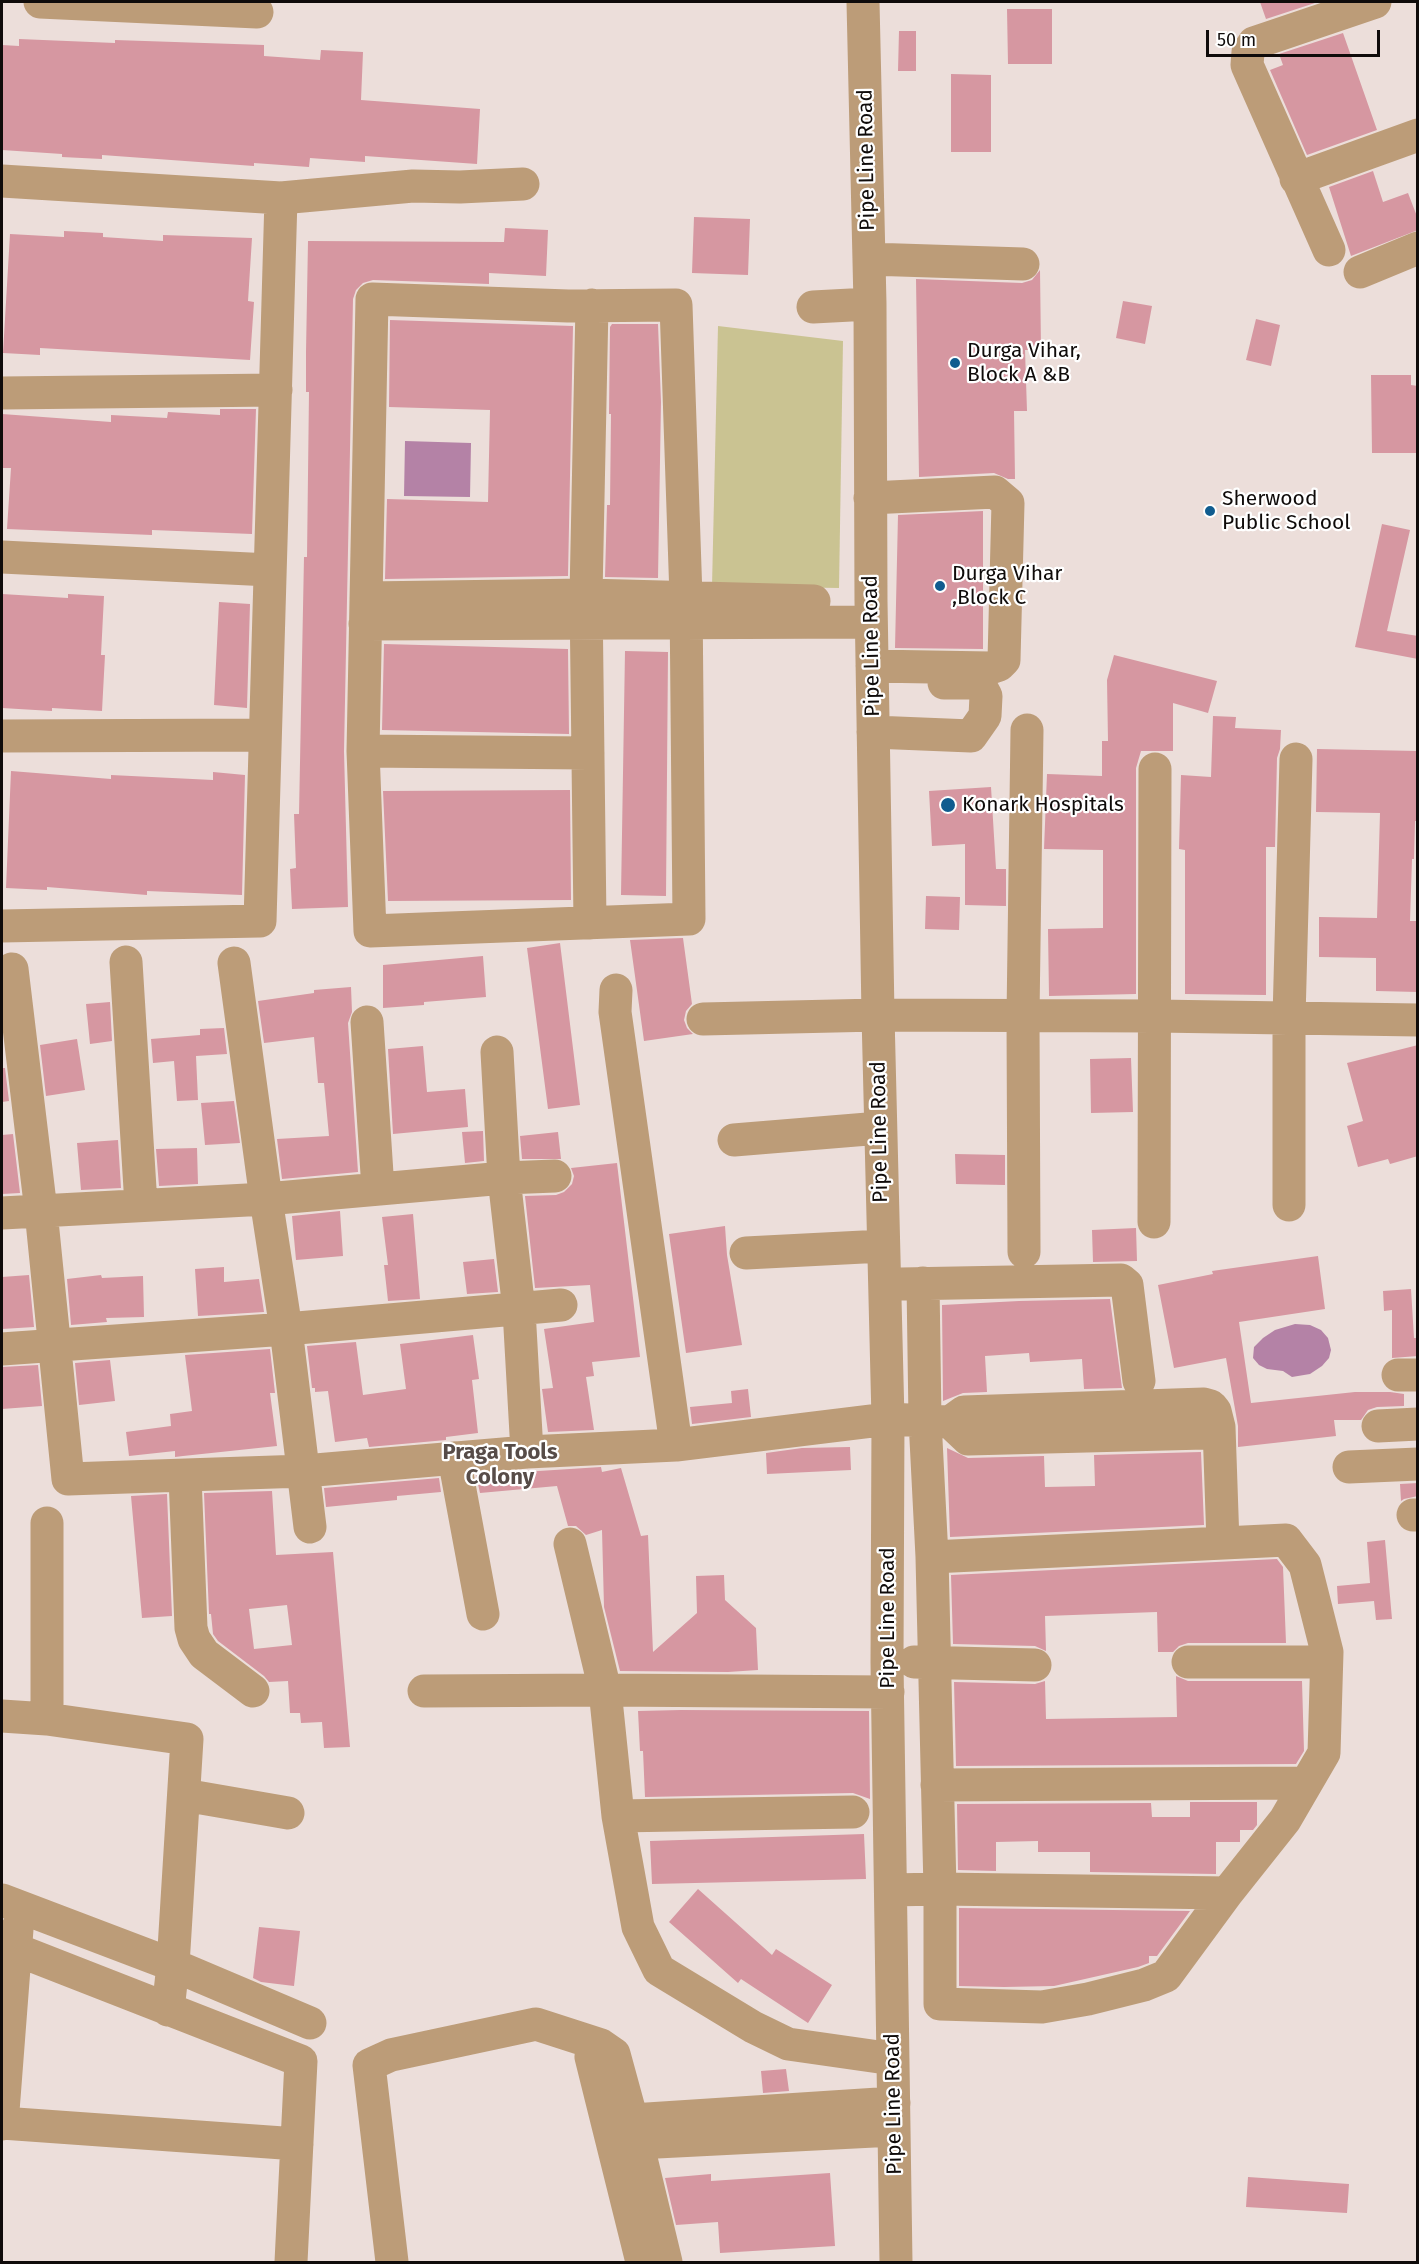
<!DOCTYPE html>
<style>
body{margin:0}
#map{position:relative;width:1419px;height:2264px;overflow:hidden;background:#ecdeda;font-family:"Fira Sans",sans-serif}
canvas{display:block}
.frame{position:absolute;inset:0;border:3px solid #0f0b0a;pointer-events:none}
.scale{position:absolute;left:1206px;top:30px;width:174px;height:27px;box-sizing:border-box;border:3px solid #0f0b0a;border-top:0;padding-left:8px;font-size:18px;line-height:21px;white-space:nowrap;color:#0f0b0a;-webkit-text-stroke:4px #fff;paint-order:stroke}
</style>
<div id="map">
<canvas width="1419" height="2264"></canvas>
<div class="frame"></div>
<div class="scale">50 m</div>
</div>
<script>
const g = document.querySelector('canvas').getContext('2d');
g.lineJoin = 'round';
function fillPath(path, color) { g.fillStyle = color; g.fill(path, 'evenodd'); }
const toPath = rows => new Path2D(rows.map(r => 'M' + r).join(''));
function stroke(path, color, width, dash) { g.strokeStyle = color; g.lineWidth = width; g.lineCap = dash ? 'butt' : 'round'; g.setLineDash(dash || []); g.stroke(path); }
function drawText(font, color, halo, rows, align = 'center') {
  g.font = font + ' "Fira Sans",sans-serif'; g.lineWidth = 4.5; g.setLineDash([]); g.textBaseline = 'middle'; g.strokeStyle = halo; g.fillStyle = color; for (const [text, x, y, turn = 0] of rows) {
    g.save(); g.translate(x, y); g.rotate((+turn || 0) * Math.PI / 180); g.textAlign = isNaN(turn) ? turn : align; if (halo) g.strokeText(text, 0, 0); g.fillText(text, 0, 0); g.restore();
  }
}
fillPath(toPath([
 [718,326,843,341,839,588,712,586]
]), '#cac392');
fillPath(toPath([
 [405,441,471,443,470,497,404,496],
 [1295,1324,1310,1325,1321,1330,1328,1338,1331,1350,1329,1358,1322,1366,1310,1374,1292,1377,1283,1371,1267,1369,1259,1365,1253,1358,1254,1347,1263,1338,1275,1330]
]), '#b482a6');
fillPath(toPath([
 [1260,2,1318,2,1266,19],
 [1007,9,1052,9,1052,64,1008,64],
 [899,31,916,31,916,71,898,71],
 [1343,33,1377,130,1307,155,1270,70,1283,65,1279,54],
 [19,39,115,43,115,40,264,45,264,56,320,60,321,50,363,52,361,100,480,109,477,164,365,156,365,162,310,158,309,167,254,163,254,166,102,155,102,159,62,157,62,154,2,150,2,45,19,46],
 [951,74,991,75,991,152,951,152],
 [1373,171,1383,202,1408,193,1418,219,1418,230,1351,256,1329,187],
 [694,217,750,219,748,275,692,273],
 [505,228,548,230,546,276,489,273,489,284,373,280,363,283,356,290,353,299,344,751,348,907,292,909,290,869,296,868,294,814,299,814,304,557,307,557,309,392,306,392,306,352,308,241,504,242],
 [64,231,103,233,103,237,163,241,163,235,252,238,248,301,254,302,250,360,40,348,40,355,3,353,10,234,64,237],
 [1040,270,1041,350,1025,350,1027,411,1014,411,1015,479,1008,479,994,473,919,477,916,279,1022,283,1032,280],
 [1123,301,1152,306,1145,344,1116,338],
 [1256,319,1280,325,1271,366,1246,360],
 [390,320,573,326,568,576,385,579,387,499,488,502,490,410,389,407],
 [612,324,658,324,661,402,658,578,605,577,607,505,610,505,611,414,609,414,610,327],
 [1371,375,1411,375,1411,385,1418,386,1418,453,1372,453],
 [220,409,256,409,252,534,152,530,152,535,7,529,11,468,2,468,2,414,111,422,111,415,167,418,168,412,220,415],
 [983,511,983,649,895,648,898,515],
 [1382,524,1410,530,1387,631,1418,636,1418,659,1355,647],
 [2,594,68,598,68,594,104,596,101,655,105,655,102,711,52,708,52,711,2,708],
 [219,602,250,604,247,708,214,705],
 [384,644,568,649,569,734,382,730],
 [625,651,668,652,666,896,621,895],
 [1114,655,1217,681,1208,713,1173,703,1173,751,1141,751,1136,768,1136,994,1049,996,1048,929,1103,928,1103,850,1044,849,1047,774,1102,776,1102,741,1108,741,1107,680],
 [1213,716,1236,717,1235,728,1281,730,1280,749,1277,758,1275,847,1266,847,1266,995,1185,994,1185,850,1179,849,1181,775,1211,777],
 [1317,749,1418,751,1418,821,1415,821,1414,859,1412,859,1410,921,1418,921,1418,992,1376,991,1376,958,1319,957,1319,917,1377,918,1380,813,1316,812],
 [11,771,111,779,111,775,213,780,213,772,245,775,242,895,147,891,147,895,47,887,47,890,6,888],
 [991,787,996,869,1006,869,1006,906,965,905,965,844,932,846,929,791],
 [570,790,571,900,388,901,383,791],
 [926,896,960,897,959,930,925,929],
 [683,938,692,1004,686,1011,684,1020,687,1028,693,1034,644,1041,630,940],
 [560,943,580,1105,548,1109,527,948],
 [483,956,486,997,424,1002,424,1005,383,1008,383,965],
 [351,987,352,1012,348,1023,358,1172,282,1179,277,1139,329,1136,324,1083,318,1083,314,1037,264,1043,258,1001,314,993,314,990],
 [110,1002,112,1041,90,1044,86,1004],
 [224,1028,227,1054,196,1056,198,1100,177,1101,174,1061,153,1063,151,1039,200,1035,200,1029],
 [77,1039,85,1090,46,1096,40,1045],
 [1418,1045,1418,1156,1390,1164,1388,1159,1358,1167,1347,1126,1363,1121,1347,1063],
 [423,1046,427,1092,465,1089,468,1127,393,1134,388,1049],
 [1131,1058,1133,1112,1091,1113,1090,1059],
 [2,1068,5,1068,9,1101,2,1102],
 [234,1101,240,1143,205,1145,201,1103],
 [483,1131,484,1161,465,1163,462,1132],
 [558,1132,561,1159,522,1159,520,1136],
 [13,1134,20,1193,2,1194,2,1135],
 [118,1140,121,1188,81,1190,77,1143],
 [197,1148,198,1184,159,1186,156,1149],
 [955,1154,1005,1155,1005,1185,956,1184],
 [617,1163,640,1357,592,1362,594,1376,586,1377,594,1430,548,1432,542,1389,553,1388,544,1329,594,1322,590,1285,535,1288,525,1196,556,1195,564,1192,572,1184,574,1176,571,1168],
 [340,1211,343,1256,296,1260,292,1216],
 [413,1214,420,1299,388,1301,384,1265,388,1265,382,1217],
 [725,1226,727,1255,742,1345,686,1353,669,1234],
 [1136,1228,1137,1261,1093,1262,1092,1230],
 [1318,1256,1325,1309,1239,1322,1251,1403,1355,1392,1390,1392,1404,1394,1404,1406,1377,1407,1368,1410,1361,1420,1334,1420,1336,1436,1238,1447,1238,1426,1226,1358,1174,1368,1158,1285,1213,1274,1212,1271],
 [494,1259,498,1292,467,1294,463,1262],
 [224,1267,224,1282,259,1279,264,1312,198,1316,195,1269],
 [29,1275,34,1327,2,1329,2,1277],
 [101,1275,102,1278,143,1276,144,1317,106,1318,107,1322,71,1325,67,1279],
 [1411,1289,1414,1338,1418,1338,1418,1356,1392,1358,1392,1310,1384,1311,1383,1291],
 [1110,1299,1122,1388,1084,1389,1082,1359,1030,1362,1029,1353,985,1356,987,1392,963,1393,943,1401,942,1305,1019,1301],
 [473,1335,479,1379,472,1380,478,1433,446,1437,446,1440,369,1447,367,1438,335,1442,328,1391,315,1392,315,1388,312,1388,307,1346,356,1342,363,1395,406,1389,400,1344],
 [270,1349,275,1393,270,1393,277,1446,183,1456,175,1457,175,1451,129,1456,126,1432,171,1426,170,1414,192,1411,185,1355],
 [110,1360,115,1401,79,1405,75,1363],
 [38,1365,42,1406,2,1409,2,1367],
 [748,1389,751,1417,692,1424,690,1407,732,1403,731,1391],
 [850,1447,851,1470,767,1474,766,1453,802,1448],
 [947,1448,968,1458,1044,1456,1045,1487,1095,1486,1094,1455,1201,1452,1204,1525,950,1537],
 [601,1467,602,1472,621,1468,641,1536,648,1535,653,1652,697,1613,696,1576,724,1575,725,1600,756,1628,758,1670,728,1672,620,1671,604,1607,602,1530,586,1535,576,1526,568,1526,557,1486,480,1493,476,1475],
 [439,1478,441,1492,397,1496,397,1500,326,1507,324,1488],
 [1418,1483,1418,1496,1404,1499,1401,1501,1400,1484],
 [272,1491,276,1555,333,1552,350,1747,324,1748,322,1722,301,1723,300,1713,290,1713,288,1681,269,1682,264,1676,218,1641,213,1634,211,1614,209,1614,204,1493],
 [287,1605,292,1645,254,1649,249,1609],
 [167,1494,172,1616,142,1618,131,1496],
 [1385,1540,1392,1619,1376,1620,1374,1601,1338,1604,1337,1586,1370,1583,1367,1542],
 [1277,1559,1283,1567,1286,1643,1188,1643,1179,1646,1173,1652,1158,1652,1157,1612,1045,1616,1046,1651,1035,1646,953,1644,951,1575],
 [1176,1676,1188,1681,1302,1681,1304,1751,1296,1764,956,1766,954,1682,1035,1684,1045,1681,1046,1719,1177,1717],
 [681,1710,869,1711,870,1799,853,1793,645,1797,643,1751,640,1751,638,1711],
 [1190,1802,1257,1802,1257,1825,1253,1830,1240,1830,1240,1842,1216,1842,1216,1874,1090,1872,1090,1852,1038,1852,1038,1841,996,1842,996,1871,958,1870,957,1804,1151,1803,1152,1817,1190,1817],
 [864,1834,866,1879,652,1884,650,1841],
 [698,1889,772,1955,776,1949,832,1985,808,2023,741,1979,738,1983,669,1922],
 [959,1908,1190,1911,1157,1956,1149,1956,1149,1963,1138,1967,1054,1986,1004,1987,959,1986],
 [259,1927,300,1931,294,1986,261,1982,253,1978],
 [786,2069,789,2091,763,2093,761,2071],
 [830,2173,835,2246,720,2253,718,2222,676,2225,665,2178,711,2174,711,2181],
 [1248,2177,1349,2184,1347,2213,1246,2207]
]), '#d697a1');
stroke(toPath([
 [40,2,257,12],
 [863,2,870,304,871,601,878,1015,888,1419,887,1662,896,2262],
 [1296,179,1418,135],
 [2,181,281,198,260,921,2,926],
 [281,198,413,186,460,187,523,184],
 [1329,250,1247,65,1248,52,1254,43,1375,2],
 [869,259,1023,264],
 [1360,272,1418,248],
 [372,299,568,306,676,305,686,597,689,919,370,931,363,751,372,299],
 [813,307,870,304],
 [2,393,276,390],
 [870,498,995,492,1008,503,1004,660,999,665,990,668,872,666],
 [2,557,270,570],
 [366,598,586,595,814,601],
 [365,624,871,622],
 [873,732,971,736,985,716,986,696,979,683,944,683],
 [2,736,265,735],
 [363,751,588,753],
 [590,923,586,595,592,305],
 [126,962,141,1205],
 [234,963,266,1199,286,1329,310,1527],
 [12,969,41,1211,68,1479,304,1471,527,1452,676,1445,888,1419,950,1422,964,1412,1204,1404,1211,1406,1215,1411,1219,1427,1223,1543],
 [616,990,615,1012,676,1445],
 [703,1019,878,1015,1156,1016,1418,1020],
 [367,1022,378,1189],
 [497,1052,504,1178,519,1310,527,1452],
 [734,1140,880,1128],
 [1289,1205,1289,1018,1296,759],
 [2,1213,266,1199,504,1178,555,1176],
 [1154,1222,1155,769],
 [1024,1252,1023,1016,1027,730],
 [746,1253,883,1246],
 [923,1283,925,1420,932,1557,940,1889,1227,1893],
 [901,1284,1121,1280,1127,1285,1139,1381],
 [2,1349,286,1329,561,1305],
 [1398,1375,1418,1375],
 [950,1422,968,1439,1205,1433,1219,1427],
 [1378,1426,1418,1424],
 [454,1458,483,1614],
 [1349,1467,1418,1464],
 [185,1476,191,1628,194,1639,204,1654,253,1691],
 [1413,1515,1418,1515],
 [570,1544,605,1690,618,1816,638,1927,659,1970,753,2027,788,2044,893,2059],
 [914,1662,1035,1665],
 [1188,1662,1326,1662],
 [424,1691,605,1690,888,1692],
 [2,1716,47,1719,187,1739,173,1965,168,2010],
 [47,1719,47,1523],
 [937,1785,1306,1783],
 [184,1795,288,1813],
 [618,1816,853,1812],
 [891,1890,940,1889,940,2004,1042,2007,1088,1999,1144,1985,1166,1976,1227,1893,1285,1820,1324,1753,1327,1652,1305,1565,1286,1540,932,1557],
 [2,1900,173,1965,310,2023],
 [2,1944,301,2061,291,2262],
 [632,2121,666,2262],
 [2,2123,297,2144],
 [2,2124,17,1929],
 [637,2143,894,2130],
 [392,2262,369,2065,391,2055,536,2024,601,2045],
 [642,2262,591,2057,601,2045,614,2054,632,2120,894,2103]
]), '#bc9c78', 33);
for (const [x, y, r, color] of [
 [955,363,6,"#105c8f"],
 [1210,511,6,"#105c8f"],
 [940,586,6,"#105c8f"],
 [948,805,8,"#105c8f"]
]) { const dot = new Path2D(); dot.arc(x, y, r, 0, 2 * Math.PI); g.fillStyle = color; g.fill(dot); stroke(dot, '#fff', 2); }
drawText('21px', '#0f0b0a', '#fff', [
 ["Pipe Line Road",867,160,-91],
 ["Pipe Line Road",872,646,-91],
 ["Pipe Line Road",880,1132,-91],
 ["Pipe Line Road",888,1618,-90],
 ["Pipe Line Road",894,2104,-91]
]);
drawText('21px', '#0f0b0a', '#fff', [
 ["Durga Vihar,",967,351],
 ["Block A &B",967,375],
 ["Sherwood",1222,499],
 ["Public School",1222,523],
 ["Durga Vihar",952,574],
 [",Block C",952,598],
 ["Konark Hospitals",962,805]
], 'left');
drawText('bold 22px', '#574c48', '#fff', [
 ["Praga Tools",500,1453],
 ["Colony",500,1478]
]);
</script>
